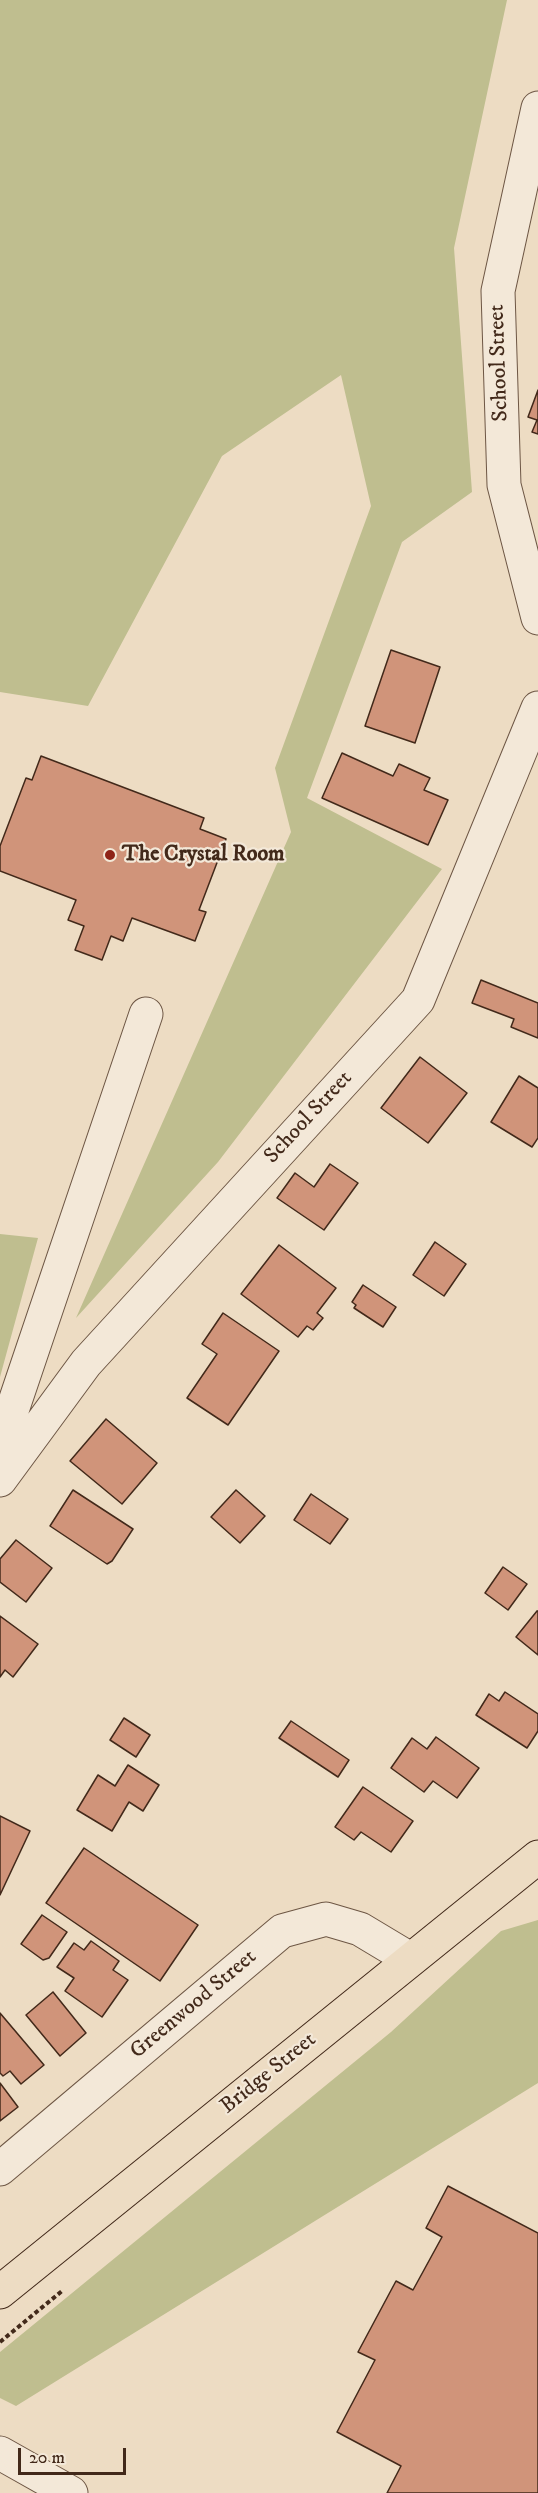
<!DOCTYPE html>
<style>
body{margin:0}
#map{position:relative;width:538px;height:2493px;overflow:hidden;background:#eddcc3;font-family:"IM FELL DW Pica",serif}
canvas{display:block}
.scale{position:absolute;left:18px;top:2448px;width:108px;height:27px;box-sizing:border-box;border:3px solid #42291a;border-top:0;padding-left:8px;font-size:18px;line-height:21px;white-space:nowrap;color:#42291a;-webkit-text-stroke:4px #f3e8d8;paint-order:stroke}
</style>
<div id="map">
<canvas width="538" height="2493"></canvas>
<div class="scale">20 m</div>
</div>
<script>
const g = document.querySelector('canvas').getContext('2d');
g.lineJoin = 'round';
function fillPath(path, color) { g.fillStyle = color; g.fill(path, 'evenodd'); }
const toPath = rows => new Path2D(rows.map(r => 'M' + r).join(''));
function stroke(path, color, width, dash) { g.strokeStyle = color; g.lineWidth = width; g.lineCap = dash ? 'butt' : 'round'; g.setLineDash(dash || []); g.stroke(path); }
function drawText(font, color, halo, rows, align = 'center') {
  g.font = font + ' "IM FELL DW Pica",serif'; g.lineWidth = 4.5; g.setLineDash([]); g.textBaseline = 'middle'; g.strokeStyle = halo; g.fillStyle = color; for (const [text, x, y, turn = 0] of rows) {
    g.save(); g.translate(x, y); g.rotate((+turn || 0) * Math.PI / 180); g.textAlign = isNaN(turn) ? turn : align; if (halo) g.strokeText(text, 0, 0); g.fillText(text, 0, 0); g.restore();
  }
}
fillPath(toPath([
 [0,0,507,0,454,248,472,492,402,542,307,798,442,869,218,1162,76,1318,291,832,275,768,371,506,341,375,222,456,88,706,0,692],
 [0,1234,38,1238,0,1377],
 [538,1920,538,2083,16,2406,0,2398,0,2352,391,2032,501,1931]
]), '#bfbe8f');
const building = toPath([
 [538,390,538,434,532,432,537,420,528,417,538,390],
 [391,650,440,667,415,743,365,726,391,650],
 [342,753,393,776,399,764,430,778,424,790,448,800,428,845,322,798,342,753],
 [41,756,204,818,200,829,226,839,199,910,206,912,195,941,132,918,123,941,111,936,102,960,75,950,84,926,68,920,76,900,0,871,0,846,26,778,32,780,41,756],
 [481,980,538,1003,538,1038,511,1027,514,1019,472,1003,481,980],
 [420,1057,467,1093,428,1143,381,1108,420,1057],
 [519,1076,538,1088,538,1138,532,1147,491,1122,519,1076],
 [330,1164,358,1183,324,1230,277,1198,295,1173,314,1187,330,1164],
 [435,1242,466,1264,444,1296,413,1275,435,1242],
 [279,1245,336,1288,317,1313,323,1318,313,1330,307,1326,298,1337,241,1294,279,1245],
 [363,1285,396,1307,383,1327,354,1308,356,1305,352,1302,363,1285],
 [223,1313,279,1351,228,1425,187,1398,217,1354,202,1344,223,1313],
 [106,1419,157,1463,122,1504,70,1461,106,1419],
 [73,1490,133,1529,112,1561,107,1564,50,1526,73,1490],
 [236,1490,265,1516,240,1543,211,1517,236,1490],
 [311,1494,348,1519,330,1544,294,1520,311,1494],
 [16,1540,52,1568,26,1602,0,1582,0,1559,16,1540],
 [503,1567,527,1584,508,1610,485,1593,503,1567],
 [537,1611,538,1611,538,1655,516,1637,537,1611],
 [0,1616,38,1644,13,1677,5,1670,0,1677,0,1616],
 [505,1692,538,1714,538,1731,527,1748,476,1715,489,1694,499,1701,505,1692],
 [124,1718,150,1735,136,1757,110,1740,124,1718],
 [291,1721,349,1760,338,1777,279,1738,291,1721],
 [436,1737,479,1768,457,1798,433,1781,424,1792,391,1768,412,1738,427,1749,436,1737],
 [128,1765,159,1785,143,1811,129,1802,112,1831,77,1810,98,1775,115,1786,128,1765],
 [363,1787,413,1821,391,1852,361,1832,354,1840,335,1827,363,1787],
 [0,1816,30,1831,0,1895,0,1816],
 [84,1848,198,1925,160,1981,46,1903,84,1848],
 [42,1915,67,1932,49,1958,43,1960,21,1944,42,1915],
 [91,1941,119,1961,113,1970,128,1980,102,2017,65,1991,74,1978,57,1967,74,1943,84,1950,91,1941],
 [53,1992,86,2033,60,2056,26,2015,53,1992],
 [0,2013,44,2065,21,2084,10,2071,3,2076,0,2073,0,2013],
 [0,2083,18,2107,0,2121,0,2083],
 [448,2186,538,2233,538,2493,387,2493,401,2466,337,2432,375,2360,358,2352,396,2281,413,2290,442,2237,426,2228,448,2186]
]);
fillPath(building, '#d0947a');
stroke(building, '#42291a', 1.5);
const minor = toPath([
 [538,108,498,291,504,485,538,618],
 [0,1446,146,1014],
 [0,1480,86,1363,418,1000,538,708],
 [0,2169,282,1931,326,1919,360,1929,410,1959],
 [0,2453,71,2493]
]);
const major = toPath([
 [0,2292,538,1857]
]);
stroke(minor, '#6d5644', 35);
stroke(major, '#42291a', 35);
stroke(toPath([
 [0,2342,62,2291]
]), '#42291a', 4, [4.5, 3]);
stroke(minor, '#f3e8d8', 33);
stroke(major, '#eddcc3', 33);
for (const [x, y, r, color] of [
 [110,855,6,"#8f2418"]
]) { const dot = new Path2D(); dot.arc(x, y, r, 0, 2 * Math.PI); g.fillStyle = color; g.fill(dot); stroke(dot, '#f3e8d8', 2); }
drawText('22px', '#42291a', '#f3e8d8', [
 ["School Street",500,363,-92],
 ["School Street",309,1118,-47],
 ["Greenwood Street",194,2005,-40],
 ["Bridge Street",269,2074,-39]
]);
drawText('bold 22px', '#42291a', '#f3e8d8', [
 ["The Crystal Room",122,855]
], 'left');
</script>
